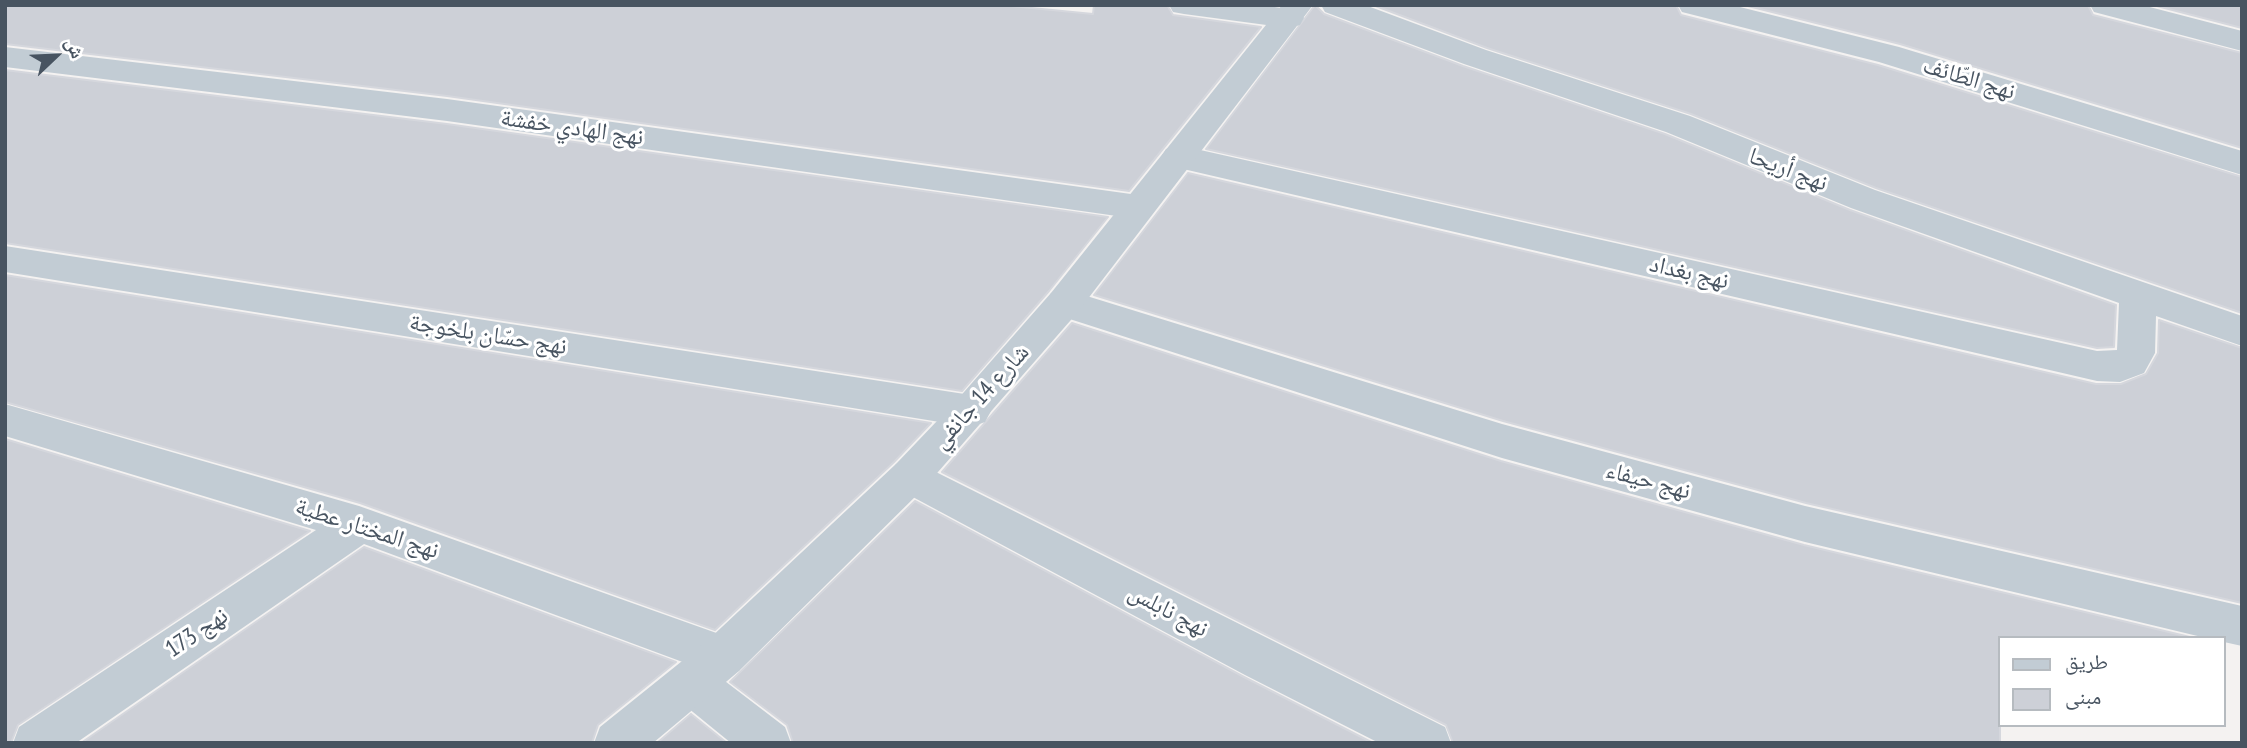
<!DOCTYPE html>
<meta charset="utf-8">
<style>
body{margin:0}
#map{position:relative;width:2247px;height:748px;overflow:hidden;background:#f4f2f1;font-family:"PT Sans Narrow","Noto Naskh Arabic",sans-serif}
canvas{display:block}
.frame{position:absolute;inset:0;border:7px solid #485461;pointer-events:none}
.legend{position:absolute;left:1998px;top:636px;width:228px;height:91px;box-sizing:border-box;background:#fff;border:2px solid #b6bbc0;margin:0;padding:9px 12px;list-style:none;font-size:21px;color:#485461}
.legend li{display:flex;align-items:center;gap:14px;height:35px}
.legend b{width:35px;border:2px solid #b6bbc0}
.north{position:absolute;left:21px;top:21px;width:70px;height:70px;-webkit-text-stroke:5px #fff;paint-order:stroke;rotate:67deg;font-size:19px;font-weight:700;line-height:28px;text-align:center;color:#485461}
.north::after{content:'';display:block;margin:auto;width:24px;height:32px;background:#485461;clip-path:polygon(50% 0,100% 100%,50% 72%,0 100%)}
</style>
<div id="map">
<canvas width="2247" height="748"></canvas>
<div class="frame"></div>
<ul class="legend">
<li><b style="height:9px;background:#c2ccd4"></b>طريق</li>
<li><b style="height:19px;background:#cdd0d7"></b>مبنى</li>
</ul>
<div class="north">ش</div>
</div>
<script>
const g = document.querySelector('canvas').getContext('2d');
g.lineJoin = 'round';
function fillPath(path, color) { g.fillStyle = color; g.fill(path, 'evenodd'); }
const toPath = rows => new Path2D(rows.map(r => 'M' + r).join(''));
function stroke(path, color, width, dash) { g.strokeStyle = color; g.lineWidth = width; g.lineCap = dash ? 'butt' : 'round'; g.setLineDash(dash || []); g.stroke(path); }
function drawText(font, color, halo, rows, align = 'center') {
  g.font = font + ' "PT Sans Narrow","Noto Naskh Arabic",sans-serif'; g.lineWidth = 6; g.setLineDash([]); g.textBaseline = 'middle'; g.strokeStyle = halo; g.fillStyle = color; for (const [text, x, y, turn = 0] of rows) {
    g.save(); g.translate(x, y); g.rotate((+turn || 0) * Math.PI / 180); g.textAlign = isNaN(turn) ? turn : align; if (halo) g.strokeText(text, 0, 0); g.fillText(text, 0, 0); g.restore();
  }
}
const building = toPath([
 [5,5,1001,5,1093,14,1094,5,1167,5,1173,15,1261,27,1129,191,447,96,5,44,5,5],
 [1315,5,1324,14,1463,66,1665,134,1850,210,2116,305,2114,347,2097,348,1206,149,1315,5],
 [1373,5,1676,5,1681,15,1878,65,2242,177,2242,313,1876,188,1691,114,1487,48,1373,5],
 [1744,5,2088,5,2093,15,2242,53,2242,148,1900,44,1744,5],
 [2153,5,2242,5,2242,28,2153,5],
 [5,70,447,124,1108,217,1049,291,962,391,5,243,5,70],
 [1188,173,2096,384,2121,384,2146,374,2158,353,2159,320,2242,348,2242,603,1806,503,1503,421,1094,295,1188,173],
 [5,275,931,423,894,462,715,630,360,503,5,402,5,275],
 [1072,323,1501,461,1804,545,2194,638,2000,638,2000,743,1453,743,1446,725,942,472,1072,323],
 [5,439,310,531,18,725,11,743,5,743,5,439],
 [915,501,1244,677,1373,743,793,743,787,725,730,682,915,501],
 [364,547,676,662,598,725,592,743,81,743,364,547],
 [691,714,727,743,657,743,691,714]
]);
fillPath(building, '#cdd0d7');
stroke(building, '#d5d7dd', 2);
fillPath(toPath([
 [1169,5,1262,5,1300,11,1304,18,1300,25,1289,28,1184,14,1173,12,1169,5],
 [1321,5,1365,5,1486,50,1690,116,1875,190,2242,316,2242,346,2156,316,2155,353,2144,373,2120,382,2097,381,1166,165,1161,157,1166,149,1178,145,2097,351,2117,350,2119,303,1851,208,1666,132,1464,64,1325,12,1321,5],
 [1678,5,1732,5,1899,47,2242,151,2242,175,1879,62,1682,12,1678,5],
 [2090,5,2142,5,2242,31,2242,51,2094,12,2090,5],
 [5,47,447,99,1138,195,1150,198,1155,207,1150,216,1138,219,447,121,5,67,5,47],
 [5,246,971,395,985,400,991,411,985,422,971,427,5,272,5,246],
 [1064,289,1502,424,1805,506,2242,606,2242,646,2224,642,2224,638,2206,638,1805,542,1502,458,1051,313,1046,303,1051,293,1064,289],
 [5,404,359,506,739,641,746,656,739,671,723,677,717,675,785,727,791,743,731,743,677,699,670,684,677,669,688,664,364,544,76,743,13,743,19,727,316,530,5,436,5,404],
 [910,459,1445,727,1451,743,1379,743,1245,675,896,488,890,476,896,464,910,459]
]), '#c2ccd4');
fillPath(toPath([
 [1282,5,1313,5,1077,313,924,488,739,671,653,743,594,743,600,727,707,641,896,464,957,400,1051,293,1282,5]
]), '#c2ccd4');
drawText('24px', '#485461', '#fff', [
 ["نهج الطّائف",1969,79,17],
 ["نهج الهادي خفشة",572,128,8],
 ["نهج أريحا",1788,170,21],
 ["نهج بغداد",1689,273,13],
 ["نهج حسّان بلخوجة",488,335,9],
 ["شارع 14 جانفي",981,397,-48],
 ["نهج حيفاء",1648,481,15],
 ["نهج المختار عطية",367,529,18],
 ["نهج نابلس",1168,611,28],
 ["نهج 173",197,633,-34]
]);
</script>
